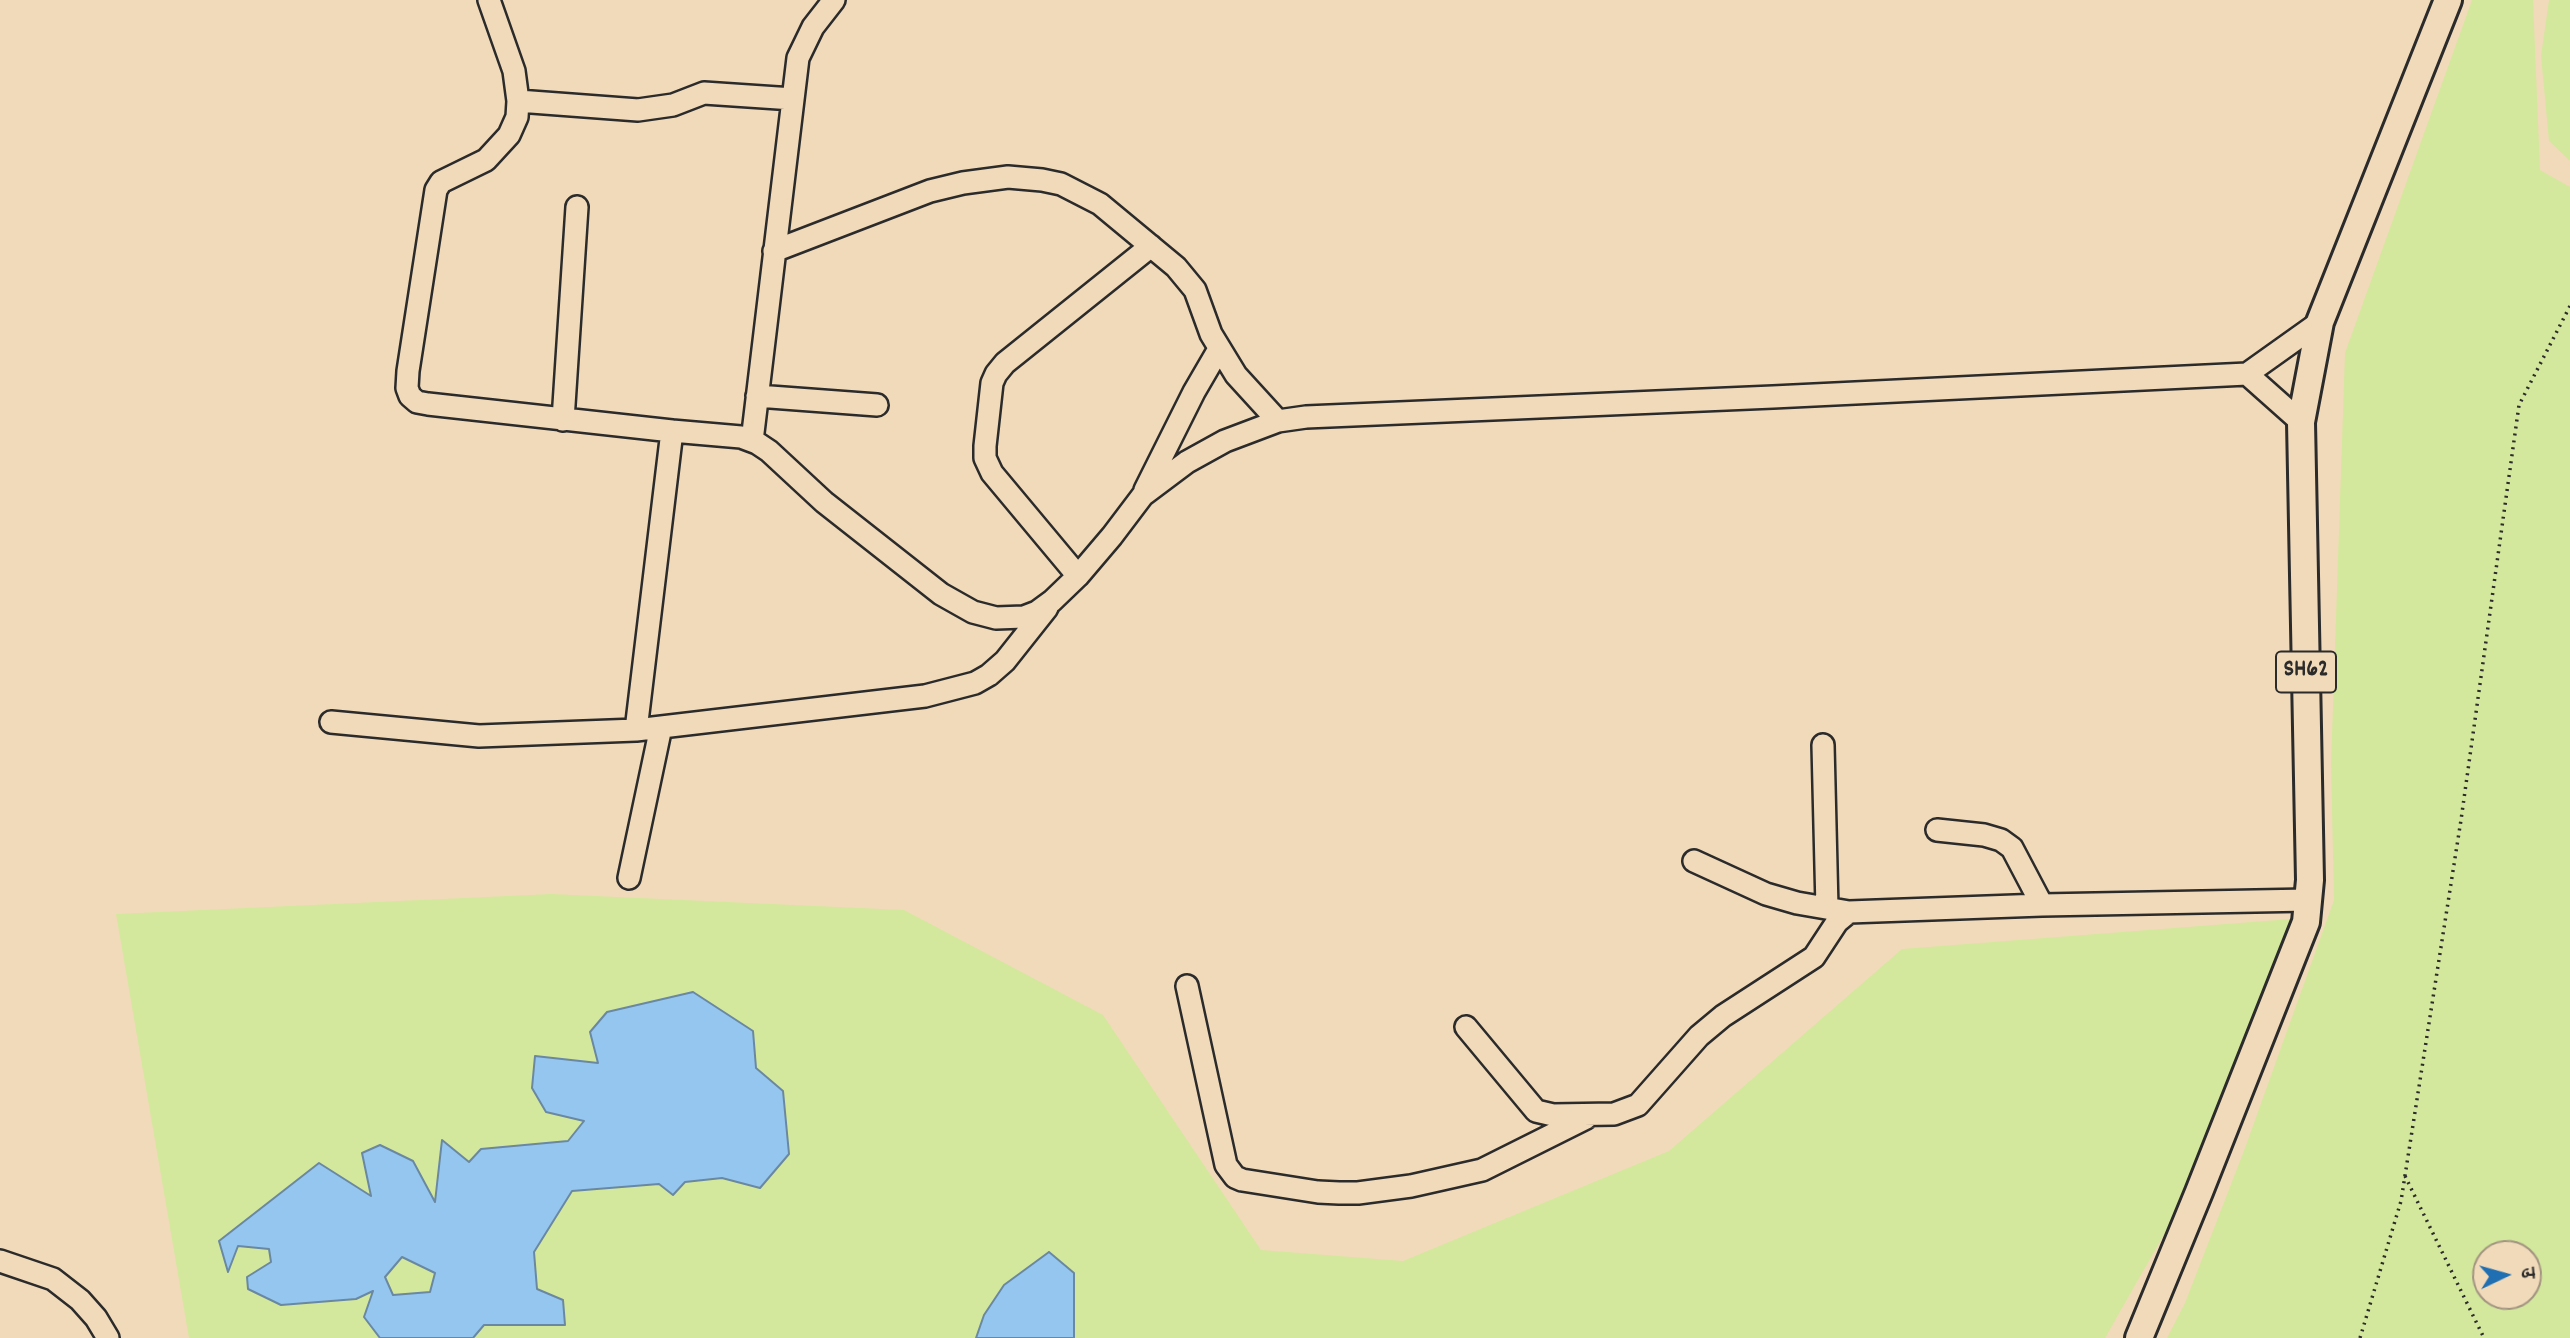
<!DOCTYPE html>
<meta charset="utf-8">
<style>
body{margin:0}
#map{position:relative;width:2570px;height:1338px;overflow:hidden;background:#f1daba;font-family:Dekko,"Playpen Sans Deva",sans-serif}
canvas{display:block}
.north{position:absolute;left:2472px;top:1240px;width:70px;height:70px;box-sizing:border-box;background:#f1daba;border:2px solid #a29481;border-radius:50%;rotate:85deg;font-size:19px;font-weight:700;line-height:28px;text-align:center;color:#2b2b2b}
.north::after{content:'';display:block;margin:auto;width:24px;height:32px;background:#1f6fb2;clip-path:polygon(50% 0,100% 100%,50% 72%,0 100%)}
</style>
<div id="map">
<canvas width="2570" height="1338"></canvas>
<div class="north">उ</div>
</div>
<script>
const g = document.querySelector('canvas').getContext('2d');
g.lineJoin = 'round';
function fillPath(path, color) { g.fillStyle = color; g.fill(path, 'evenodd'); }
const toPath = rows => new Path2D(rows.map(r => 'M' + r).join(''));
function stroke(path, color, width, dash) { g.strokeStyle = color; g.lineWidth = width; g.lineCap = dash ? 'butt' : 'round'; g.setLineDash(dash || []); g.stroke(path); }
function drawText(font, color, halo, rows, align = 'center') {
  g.font = font + ' Dekko,sans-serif'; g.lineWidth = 7; g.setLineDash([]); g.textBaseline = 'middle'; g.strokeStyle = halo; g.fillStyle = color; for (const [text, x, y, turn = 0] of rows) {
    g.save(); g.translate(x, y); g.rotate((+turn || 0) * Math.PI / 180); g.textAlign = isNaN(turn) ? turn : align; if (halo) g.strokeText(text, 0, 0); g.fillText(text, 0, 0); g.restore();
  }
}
fillPath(toPath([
 [2472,0,2533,0,2540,170,2570,187,2570,1338,2167,1338,2185,1303,2245,1148,2334,900,2331,764,2345,353],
 [2486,1254,2528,1254,2528,1296,2486,1296],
 [2549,0,2570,0,2570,161,2549,141,2541,56],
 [551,894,904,910,1103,1015,1261,1250,1403,1261,1669,1151,1902,949,2291,919,2191,1187,2105,1338,189,1338,116,914]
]), '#d3e89c');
const water = toPath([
 [693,992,753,1031,756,1068,783,1091,789,1154,760,1188,722,1178,685,1182,673,1195,659,1184,572,1191,534,1252,537,1289,563,1300,565,1325,484,1325,473,1338,380,1338,364,1317,373,1291,356,1299,281,1305,248,1289,247,1277,271,1262,269,1249,238,1246,228,1272,219,1241,319,1163,371,1196,362,1153,380,1145,413,1161,435,1202,442,1140,469,1162,481,1149,568,1141,584,1121,546,1112,532,1088,535,1056,598,1063,590,1032,607,1012,693,992],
 [402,1257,435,1273,430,1292,393,1295,385,1277,402,1257],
 [1049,1252,1074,1273,1074,1338,976,1338,984,1315,1004,1285,1049,1252]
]);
fillPath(water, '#94c6f0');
stroke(water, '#6a88a1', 2);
const minor = toPath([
 [489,0,514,71,518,101,517,117,509,135,486,160,441,182,436,190,408,371,407,388,410,396,417,402,428,404,672,431,741,437,757,443,769,451,824,502,941,594,973,612,996,618,1024,617,1037,612,1052,601,1078,576,1112,536,1143,495,1187,462,1225,441,1278,421,1306,417,1773,397,2247,374,2320,322],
 [518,101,638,110,673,105,704,93,793,99],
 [774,251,930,191,963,183,1008,177,1042,180,1061,184,1100,204,1176,267,1195,290,1211,334,1236,375,1278,421],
 [2247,374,2301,422],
 [757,396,877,405],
 [563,420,577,207],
 [752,441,798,58,813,27,834,0],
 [1145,490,1194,392,1219,349],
 [1078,576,992,473,985,458,985,446,992,383,996,374,1005,363,1151,246],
 [331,722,479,736,636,730,925,696,975,683,989,675,1005,661,1047,608],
 [636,730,672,431],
 [1823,745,1827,908],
 [1937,830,1984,835,2001,840,2012,848,2042,905],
 [1694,861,1766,894,1797,903,1849,912],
 [629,878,661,727],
 [1187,986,1226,1165,1235,1177,1242,1180,1318,1192,1339,1193,1358,1193,1411,1186,1482,1170,1586,1118],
 [1466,1027,1536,1111,1553,1115,1614,1114,1638,1105,1699,1036,1723,1016,1814,957,1837,922,1849,912,2042,905,2309,900],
 [0,1261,53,1279,80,1300,96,1318,108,1338]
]);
const major = toPath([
 [2139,1338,2199,1192,2306,922,2310,880,2301,422,2320,322,2448,0]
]);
stroke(minor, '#2b2b2b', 26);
stroke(major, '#2b2b2b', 32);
stroke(toPath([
 [2405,1176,2484,1338],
 [2360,1338,2401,1201,2461,820,2519,405,2570,306]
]), '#2b2b2b', 3.5, [2, 5]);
stroke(minor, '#f1daba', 21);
stroke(major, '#f1daba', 26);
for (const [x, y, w] of [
 [2306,672,60]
]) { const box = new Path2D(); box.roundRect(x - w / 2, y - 20.5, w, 41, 5); g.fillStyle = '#f1daba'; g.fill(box); stroke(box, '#2b2b2b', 2); }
drawText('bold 24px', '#2b2b2b', null, [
 ["SH62",2306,672]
]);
</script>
